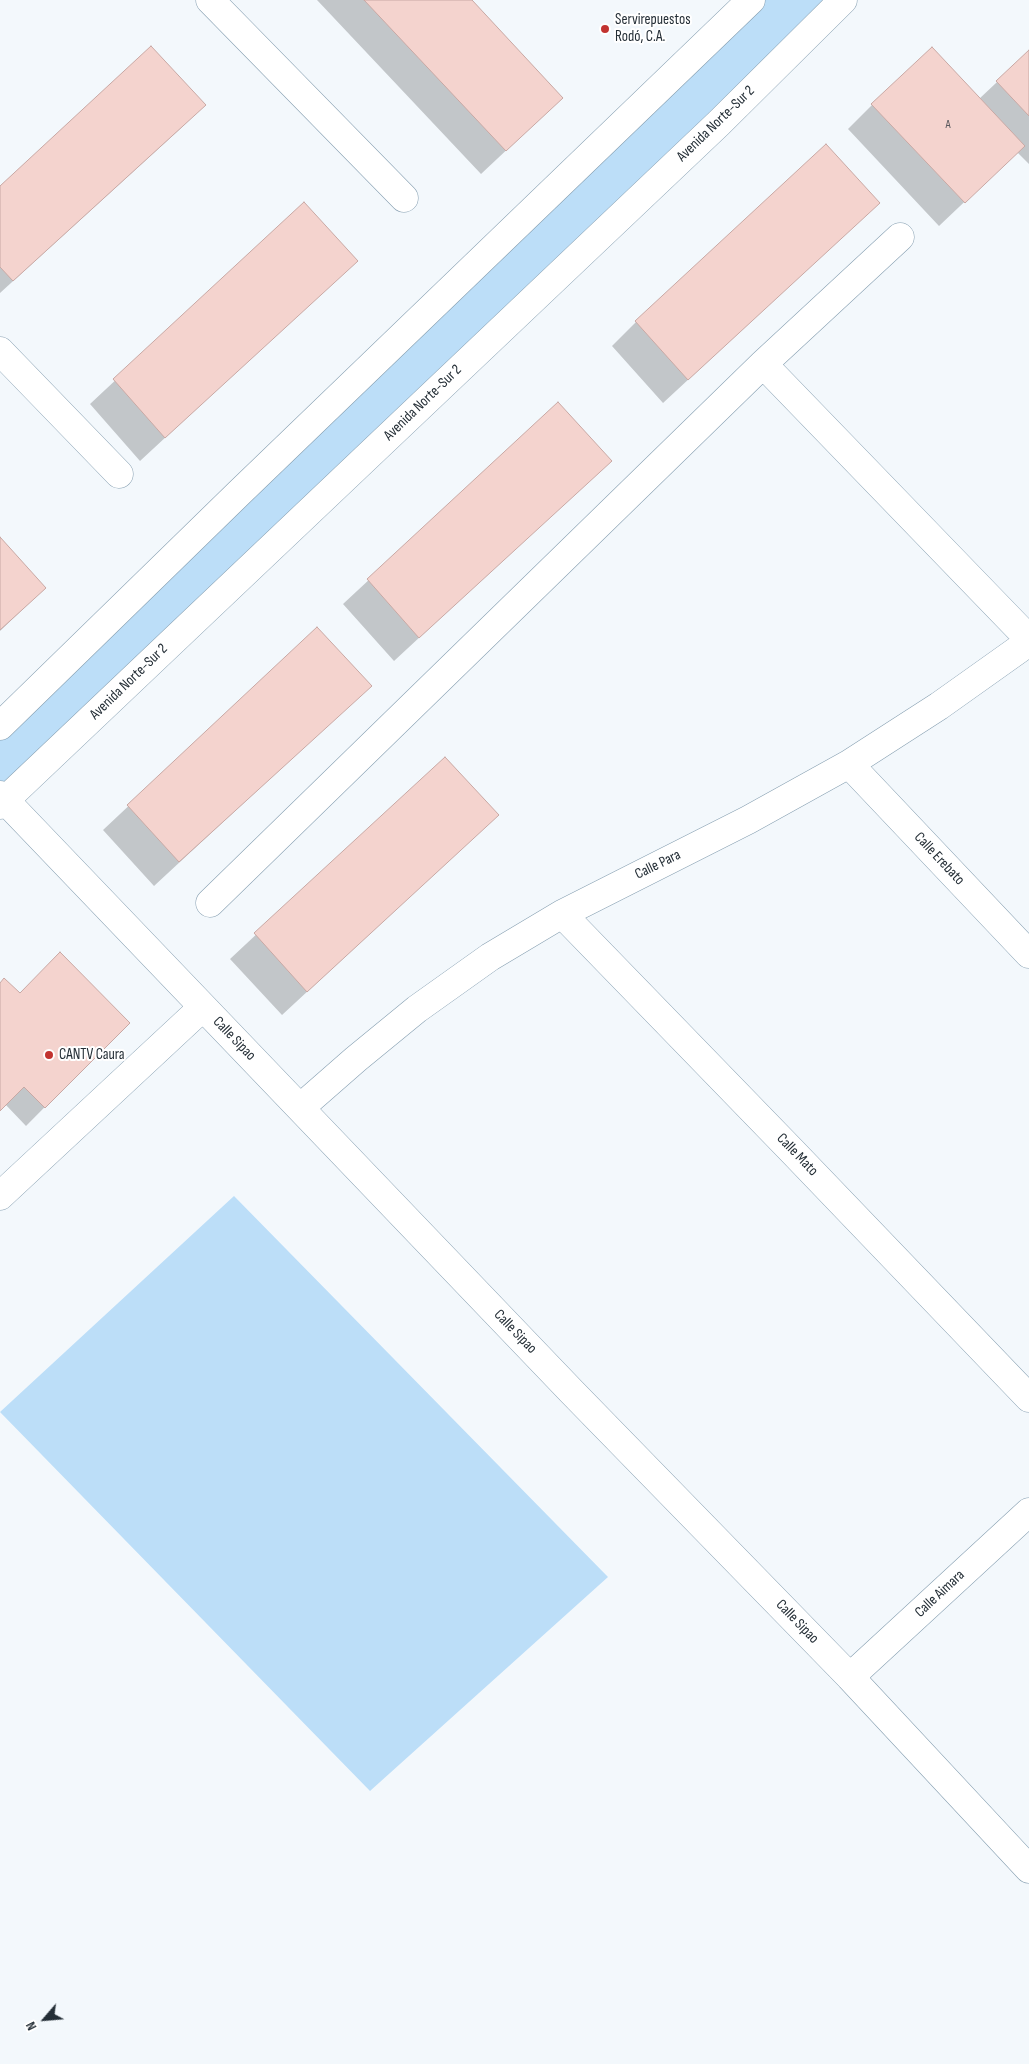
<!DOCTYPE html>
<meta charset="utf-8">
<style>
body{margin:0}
#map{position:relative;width:1029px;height:2064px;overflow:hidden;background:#f3f8fc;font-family:"Sofia Sans Condensed",sans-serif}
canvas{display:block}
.north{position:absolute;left:20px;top:1994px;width:50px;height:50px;-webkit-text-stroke:4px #fff;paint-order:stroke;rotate:243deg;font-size:14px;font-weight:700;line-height:20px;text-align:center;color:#242e36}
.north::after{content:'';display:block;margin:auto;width:18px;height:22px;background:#242e36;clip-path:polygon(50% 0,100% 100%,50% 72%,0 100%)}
</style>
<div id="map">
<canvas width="1029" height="2064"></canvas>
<div class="north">N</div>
</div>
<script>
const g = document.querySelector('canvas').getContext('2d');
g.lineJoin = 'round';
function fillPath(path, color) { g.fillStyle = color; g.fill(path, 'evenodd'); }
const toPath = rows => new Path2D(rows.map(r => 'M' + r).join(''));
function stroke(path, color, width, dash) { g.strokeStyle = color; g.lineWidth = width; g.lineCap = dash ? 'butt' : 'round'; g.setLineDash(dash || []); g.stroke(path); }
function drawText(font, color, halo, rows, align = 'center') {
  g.font = font + ' "Sofia Sans Condensed",sans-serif'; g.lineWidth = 4; g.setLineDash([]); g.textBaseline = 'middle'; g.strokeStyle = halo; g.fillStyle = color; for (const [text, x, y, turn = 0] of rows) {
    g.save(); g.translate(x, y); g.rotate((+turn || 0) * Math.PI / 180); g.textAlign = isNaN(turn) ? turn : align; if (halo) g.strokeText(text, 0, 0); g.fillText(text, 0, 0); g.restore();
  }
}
fillPath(toPath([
 [751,0,843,0,0,805,0,726],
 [234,1196,608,1577,370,1791,0,1412]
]), '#bcdef8');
fillPath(toPath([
 [317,0,470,0,562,98,481,174],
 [1029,52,1029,164,1017,152,939,226,848,129,872,105,979,99],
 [204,105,180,129,0,293,0,188],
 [879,203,663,403,612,346,636,322],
 [304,204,356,261,140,461,90,404],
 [558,404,610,461,394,661,343,604],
 [0,539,45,588,0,631],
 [317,629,370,686,154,886,103,830],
 [445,758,498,815,282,1015,230,959],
 [0,985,20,995,128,1023,26,1126,5,1104,0,1109]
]), '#0003');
const building = toPath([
 [364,0,472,0,563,98,506,151,364,0],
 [151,46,206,105,13,281,0,267,0,186,151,46],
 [932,47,1025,146,965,203,871,104,932,47],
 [1029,50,1029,116,996,81,1029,50],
 [826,144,880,203,688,380,635,321,826,144],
 [304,202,358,261,165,438,113,379,304,202],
 [558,402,612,461,419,638,367,579,558,402],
 [0,537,46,588,0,630,0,537],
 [317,627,372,686,179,862,127,805,317,627],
 [445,757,499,815,307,992,254,933,445,757],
 [60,952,130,1023,45,1108,24,1087,0,1111,0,983,4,978,20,993,60,952]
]);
fillPath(building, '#f4d3ce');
stroke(building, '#c8a8a4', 1);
const minor = toPath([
 [210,0,404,198],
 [0,351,119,474],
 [763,364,1029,639],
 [0,726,239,493,751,0],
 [849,764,1029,954],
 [0,795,572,1392,850,1677,1029,1869],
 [0,805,719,123,843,0],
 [210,903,763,364,900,237],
 [562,914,792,1151,1029,1398],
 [300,1108,356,1059,417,1009,490,957,562,914,748,820,849,764,939,706,1029,642],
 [0,1196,203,1007],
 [850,1677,1029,1512]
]);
stroke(minor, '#859eb0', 29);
stroke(minor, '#fff', 28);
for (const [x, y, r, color] of [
 [605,29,5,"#c23330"],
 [49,1055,5,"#c23330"]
]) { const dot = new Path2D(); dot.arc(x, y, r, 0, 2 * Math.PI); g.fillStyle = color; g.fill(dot); stroke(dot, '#fff', 2); }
drawText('12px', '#58575c', null, [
 ["A",948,125]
]);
drawText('15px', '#242e36', '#fff', [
 ["Servirepuestos",615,20],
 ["Rodó, C.A.",615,37],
 ["CANTV Caura",59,1055]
], 'left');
drawText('15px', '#242e36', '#fff', [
 ["Avenida Norte-Sur 2",716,124,-44],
 ["Avenida Norte-Sur 2",423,403,-44],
 ["Avenida Norte-Sur 2",129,682,-44],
 ["Calle Erebato",939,859,47],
 ["Calle Para",658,865,-26],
 ["Calle Sipao",234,1039,46],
 ["Calle Mato",797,1155,46],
 ["Calle Sipao",515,1332,46],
 ["Calle Aimara",940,1594,-43],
 ["Calle Sipao",797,1622,46]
]);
</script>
